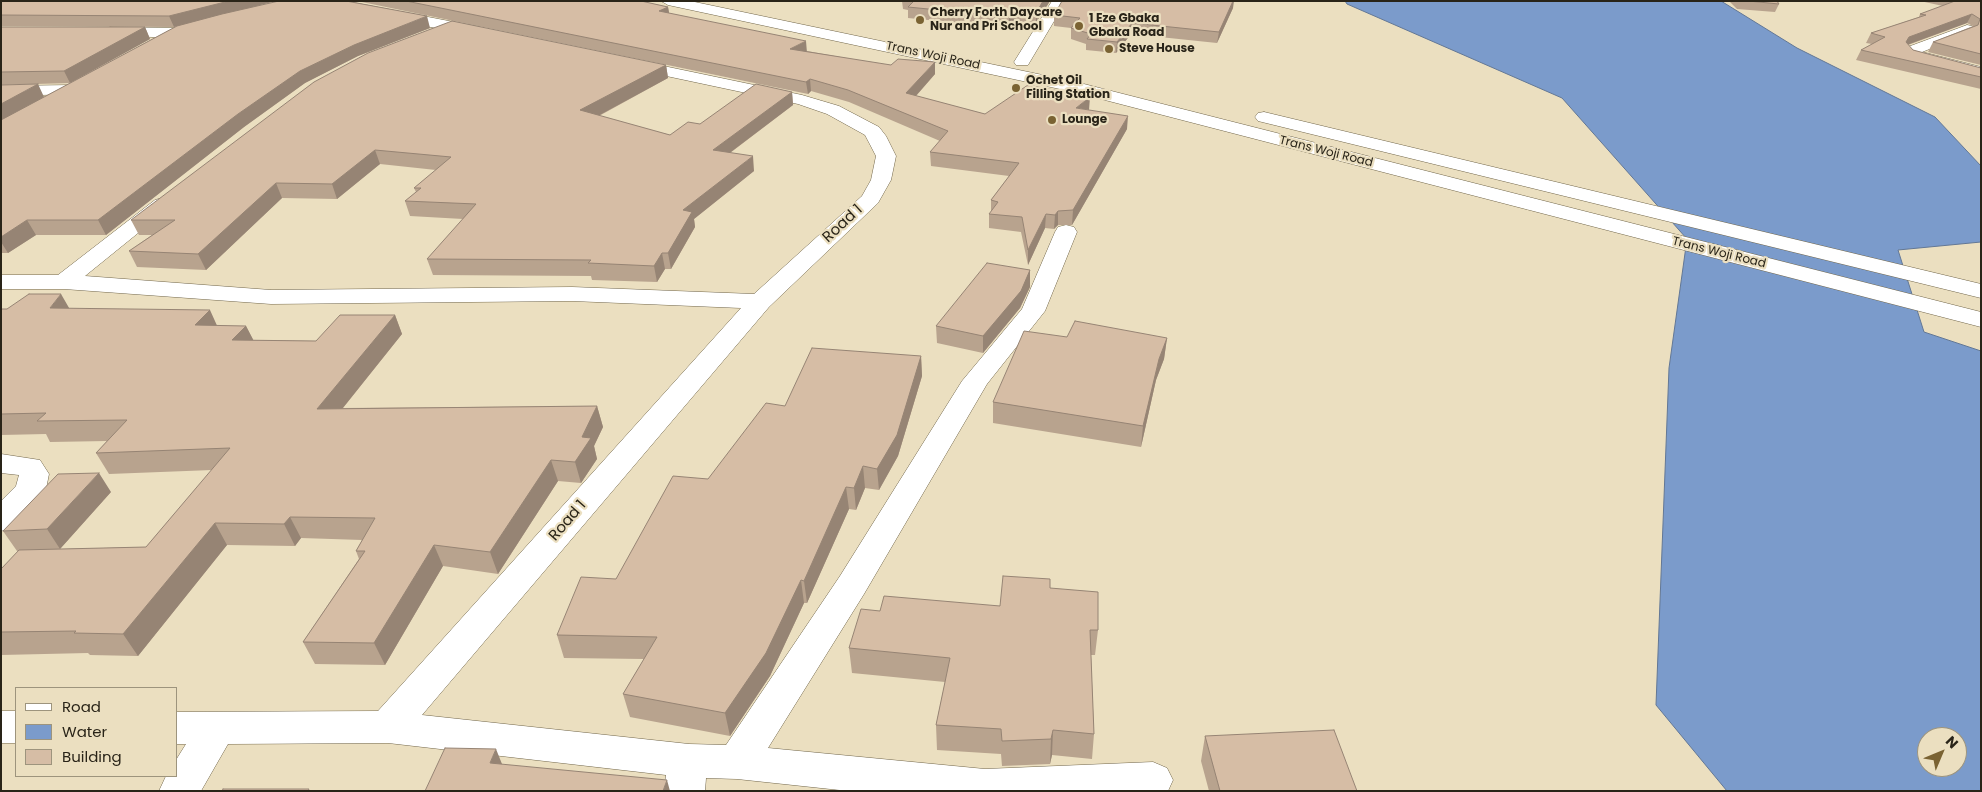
<!DOCTYPE html>
<style>
body{margin:0}
#map{position:relative;width:1982px;height:792px;overflow:hidden;background:#ebdfc0;font-family:Poppins,sans-serif}
canvas{display:block}
.frame{position:absolute;inset:0;border:2px solid #292418;pointer-events:none}
.legend{position:absolute;left:15px;top:687px;width:162px;height:90px;box-sizing:border-box;background:#ebdfc0;border:1px solid #9d947d;margin:0;padding:6px 9px;list-style:none;font-size:15px;color:#292418}
.legend li{display:flex;align-items:center;gap:10px;height:25px}
.legend b{width:25px;border:1px solid #9d947d}
.north{position:absolute;left:1917px;top:727px;width:50px;height:50px;box-sizing:border-box;background:#ebdfc0;border:1px solid #9d947d;border-radius:50%;rotate:45deg;font-size:14px;font-weight:700;line-height:20px;text-align:center;color:#292418}
.north::after{content:'';display:block;margin:auto;width:18px;height:22px;background:#7a6333;clip-path:polygon(50% 0,100% 100%,50% 72%,0 100%)}
</style>
<div id="map">
<canvas width="1982" height="792"></canvas>
<div class="frame"></div>
<ul class="legend">
<li><b style="height:6px;background:#fff"></b>Road</li>
<li><b style="height:14px;background:#7b9bcb"></b>Water</li>
<li><b style="height:14px;background:#d6bda5"></b>Building</li>
</ul>
<div class="north">N</div>
</div>
<script>
const g = document.querySelector('canvas').getContext('2d');
g.lineJoin = 'round';
function fillPath(path, color) { g.fillStyle = color; g.fill(path, 'evenodd'); }
const toPath = rows => new Path2D(rows.map(r => 'M' + r).join(''));
function stroke(path, color, width, dash) { g.strokeStyle = color; g.lineWidth = width; g.lineCap = dash ? 'butt' : 'round'; g.setLineDash(dash || []); g.stroke(path); }
function drawText(font, color, halo, rows, align = 'center') {
  g.font = font + ' Poppins,sans-serif'; g.lineWidth = 4.5; g.setLineDash([]); g.textBaseline = 'middle'; g.strokeStyle = halo; g.fillStyle = color; for (const [text, x, y, turn = 0] of rows) {
    g.save(); g.translate(x, y); g.rotate((+turn || 0) * Math.PI / 180); g.textAlign = isNaN(turn) ? turn : align; if (halo) g.strokeText(text, 0, 0); g.fillText(text, 0, 0); g.restore();
  }
}
const water = toPath([
 [1345,1,1721,1,1797,48,1935,117,1981,166,1981,242,1898,250,1924,332,1981,351,1981,791,1727,791,1656,705,1669,368,1687,239,1562,98,1347,4,1345,1],
 [1927,737,1957,737,1957,767,1927,767,1927,737]
]);
fillPath(water, '#7b9bcb');
stroke(water, '#627795', 1);
const minor = toPath([
 [315,1,345,1,480,27,488,32,480,37,322,5,315,1],
 [1052,1,1066,1,1028,65,1016,65,1014,62,1052,1],
 [1967,25,1972,26,1974,29,1972,32,1922,52,1981,67,1981,77,1909,58,1903,51,1905,48,1967,25],
 [110,27,176,28,184,33,176,38,105,35,102,32,110,27],
 [630,59,802,95,839,106,879,127,886,136,896,156,891,180,878,203,769,307,422,715,689,744,726,745,840,576,962,381,1022,309,1055,232,1058,227,1066,225,1074,227,1077,232,1045,311,987,384,864,594,768,748,985,769,1153,762,1167,768,1173,780,1168,791,849,791,737,779,706,778,705,791,664,791,666,775,388,743,228,744,201,791,159,791,166,776,176,776,176,760,186,744,176,744,176,712,378,711,741,308,572,301,271,304,64,289,1,289,1,275,58,275,155,200,162,198,169,200,172,204,169,208,85,276,271,290,572,287,754,294,862,196,871,180,876,156,865,135,827,114,798,104,624,67,622,64,630,59],
 [73,85,79,86,82,90,79,94,1,96,1,86,73,85],
 [1,454,40,460,49,474,46,489,42,496,12,528,1,531,1,501,16,486,19,475,1,473,1,454],
 [1,711,16,711,16,743,1,743,1,711]
]);
const major = toPath([
 [661,1,690,1,1076,82,1981,312,1981,327,1074,92,668,5,661,1],
 [1264,112,1981,284,1981,298,1258,121,1255,117,1258,113,1264,112]
]);
stroke(minor, '#72674b', 1);
stroke(major, '#72674b', 1);
fillPath(minor, '#fff');
fillPath(major, '#fff');
fillPath(toPath([
 [1,1,276,1,260,5,430,28,358,56,305,83,244,127,106,235,36,235,8,253,1,253,1,85,44,97,177,26,174,27,1,26],
 [357,1,641,1,668,7,669,13,807,51,935,74,916,96,985,114,1089,110,1127,129,1072,225,1058,225,1054,229,1045,228,1028,265,1021,232,989,228,989,214,991,212,991,200,1009,176,931,166,930,152,940,141,849,102,811,91,808,94],
 [902,1,1050,1,1036,23,1016,21,1009,28,908,18,908,10,903,9],
 [1729,1,1777,1,1779,4,1775,12,1737,9],
 [1920,1,1981,1,1981,65,1928,52,1933,42,1973,26,1967,23,1908,45,1913,50,1981,68,1981,89,1856,60,1861,50,1872,44,1866,43,1871,33,1919,17,1920,14,1943,6],
 [1233,8,1217,43,1131,34,1116,53,1086,50,1086,44,1071,39,1071,28,1054,26,1054,15],
 [1,27,145,27,150,39,70,83,1,85],
 [666,65,668,78,599,116,670,135,792,92,793,105,730,153,754,171,694,219,695,227,671,269,665,269,657,282,592,280,591,276,433,275,427,259,463,219,410,216,405,201,416,192,414,188,436,170,380,164,337,199,282,198,206,270,137,267,129,251,152,235,139,235,131,220],
 [1030,270,1030,287,1020,308,983,353,937,343,936,326],
 [1,309,69,309,217,326,246,326,253,340,316,341,395,315,402,334,343,408,597,406,603,427,594,446,597,459,581,483,558,481,498,574,443,566,385,665,315,664,303,642,359,559,356,551,362,540,301,538,295,546,227,545,138,656,90,655,88,653,1,655,1,569,19,551,17,551,3,531,111,492,60,549,146,547,212,470,109,474,96,453,107,441,50,442,46,434,1,435],
 [1067,337,1167,338,1164,359,1156,380,1141,447,993,423,993,402],
 [921,356,922,376,898,456,879,490,865,488,856,510,849,509,807,603,804,603,770,676,730,736,630,717,623,694,644,659,564,658,557,635,616,579,708,479,785,406],
 [1050,588,1098,630,1095,655,1091,655,1094,734,1092,759,1052,755,1050,764,1002,766,1001,754,937,750,936,725,945,682,852,673,849,648,880,611,1000,606],
 [1205,736,1357,791,1209,791,1201,761]
]), '#b8a38e');
fillPath(toPath([
 [229,1,276,1,174,27,169,16],
 [1043,1,1050,1,1036,23,1036,13],
 [1233,1,1234,1,1233,8,1217,43,1219,32],
 [668,7,670,18,659,11],
 [1016,10,1016,21,1009,28,1009,17],
 [1972,14,1967,23,1904,46,1906,42,1909,37],
 [427,16,430,28,358,56,305,83,244,127,106,235,98,220,238,114,300,71,354,45],
 [1132,23,1131,34,1116,53,1117,42],
 [145,27,150,39,70,83,64,71],
 [806,41,807,53,790,49],
 [935,62,935,74,907,106,906,93],
 [666,65,668,78,583,124,580,110],
 [810,79,811,91,808,94,806,82],
 [38,84,44,97,1,121,1,104],
 [792,92,793,105,715,164,713,150],
 [1090,97,1089,110,1076,108],
 [1128,116,1127,129,1072,225,1073,210],
 [375,150,380,164,337,199,332,184],
 [753,156,754,171,694,219,695,227,671,269,668,253,683,210],
 [276,183,282,198,206,270,198,254],
 [1058,211,1058,225,1054,229,1055,215],
 [1046,214,1045,228,1028,265,1028,250],
 [27,220,36,235,8,253,1,242,1,237],
 [662,253,665,269,657,282,654,266],
 [1030,270,1030,287,1020,308,983,353,983,336],
 [61,294,72,313,50,308],
 [210,310,219,330,195,325],
 [395,315,402,334,326,429,317,409],
 [246,326,256,345,232,340],
 [1167,338,1164,359,1156,380,1141,447,1143,426,1159,359],
 [921,356,922,376,898,456,879,490,877,469],
 [597,406,603,427,594,446,597,459,581,483,575,462,582,437],
 [551,460,558,481,498,574,490,552],
 [863,466,865,488,856,510,854,488],
 [99,473,111,492,60,549,47,529],
 [846,487,849,509,807,603,804,581],
 [290,517,301,538,295,546,284,524],
 [215,523,227,545,138,656,123,634],
 [434,545,443,566,385,665,374,643],
 [801,580,804,603,770,676,730,736,725,713],
 [1053,730,1052,755,1050,764,1051,739],
 [496,749,504,769,490,763],
 [667,780,670,791,663,791]
]), '#968474');
const building = toPath([
 [1,1,229,1,169,16,1,15,1,1],
 [279,1,346,1,427,16,354,45,300,71,238,114,98,220,27,220,1,237,1,120,177,26,222,14,279,1],
 [406,1,641,1,668,7,659,11,806,41,790,49,891,65,898,59,935,62,906,93,985,114,1028,85,1090,97,1076,108,1128,116,1073,210,1058,211,1055,215,1046,214,1028,250,1022,217,989,214,998,202,991,200,1019,163,930,152,948,131,848,90,810,79,806,82,406,1],
 [914,1,1043,1,1036,13,1016,10,1009,17,908,7,914,1],
 [1062,1,1233,1,1219,32,1132,23,1117,42,1087,39,1091,34,1071,28,1080,18,1054,15,1062,1],
 [1748,1,1777,1,1779,4,1748,1],
 [1955,1,1981,1,1981,54,1933,42,1978,25,1980,19,1972,14,1909,37,1906,42,1913,50,1981,68,1981,77,1861,50,1885,37,1871,33,1926,15,1920,14,1955,1],
 [452,21,666,65,580,110,670,135,688,122,700,124,756,84,792,92,713,150,753,156,683,210,692,212,668,253,662,253,654,266,588,263,591,260,427,259,476,204,405,201,421,188,414,188,451,157,375,150,332,184,276,183,198,254,129,251,175,220,131,220,314,82,368,53,452,21],
 [1,27,145,27,64,71,1,72,1,27],
 [38,84,1,104,1,85,38,84],
 [987,263,1030,270,1021,291,983,336,936,326,987,263],
 [29,294,61,294,50,308,210,310,195,325,246,326,232,340,316,341,340,315,395,315,317,409,597,406,582,437,591,438,575,462,551,460,490,552,434,545,374,643,303,642,365,551,356,551,375,518,290,517,284,524,215,523,123,634,74,633,76,631,1,632,1,569,19,550,146,547,230,448,96,453,127,420,37,421,46,413,1,414,1,309,7,309,29,294],
 [1075,321,1167,338,1159,359,1143,426,993,402,1024,331,1067,337,1075,321],
 [812,348,921,356,897,435,877,469,863,466,854,488,846,487,804,581,801,580,766,653,725,713,623,694,657,637,557,635,581,577,616,579,673,476,708,479,766,403,785,406,812,348],
 [99,473,47,529,3,531,58,474,99,473],
 [1003,576,1050,579,1050,588,1098,592,1098,630,1090,630,1094,734,1053,730,1051,739,1002,741,1001,729,936,725,950,658,849,648,861,609,880,611,884,596,1000,606,1003,576],
 [1334,730,1357,791,1220,791,1205,736,1334,730],
 [445,748,496,749,490,763,667,780,663,791,425,791,445,748],
 [223,789,309,789,308,791,222,791,223,789]
]);
fillPath(building, '#d6bda5');
stroke(building, '#968474', 1);
for (const [x, y, r, color] of [
 [920,20,5,"#7a6333"],
 [1079,26,5,"#7a6333"],
 [1109,49,5,"#7a6333"],
 [1016,88,5,"#7a6333"],
 [1052,120,5,"#7a6333"]
]) { const dot = new Path2D(); dot.arc(x, y, r, 0, 2 * Math.PI); g.fillStyle = color; g.fill(dot); stroke(dot, '#ebdfc0', 2); }
drawText('bold 12px', '#292418', '#ebdfc0', [
 ["Cherry Forth Daycare",930,13],
 ["Nur and Pri School",930,27],
 ["1 Eze Gbaka",1089,19],
 ["Gbaka Road",1089,33],
 ["Steve House",1119,49],
 ["Ochet Oil",1026,81],
 ["Filling Station",1026,95],
 ["Lounge",1062,120]
], 'left');
drawText('12px', '#292418', '#ebdfc0', [
 ["Trans Woji Road",933,56,12],
 ["Trans Woji Road",1326,152,14],
 ["Trans Woji Road",1719,253,14]
]);
drawText('15px', '#292418', '#ebdfc0', [
 ["Road 1",843,224,-43],
 ["Road 1",568,521,-49]
]);
</script>
